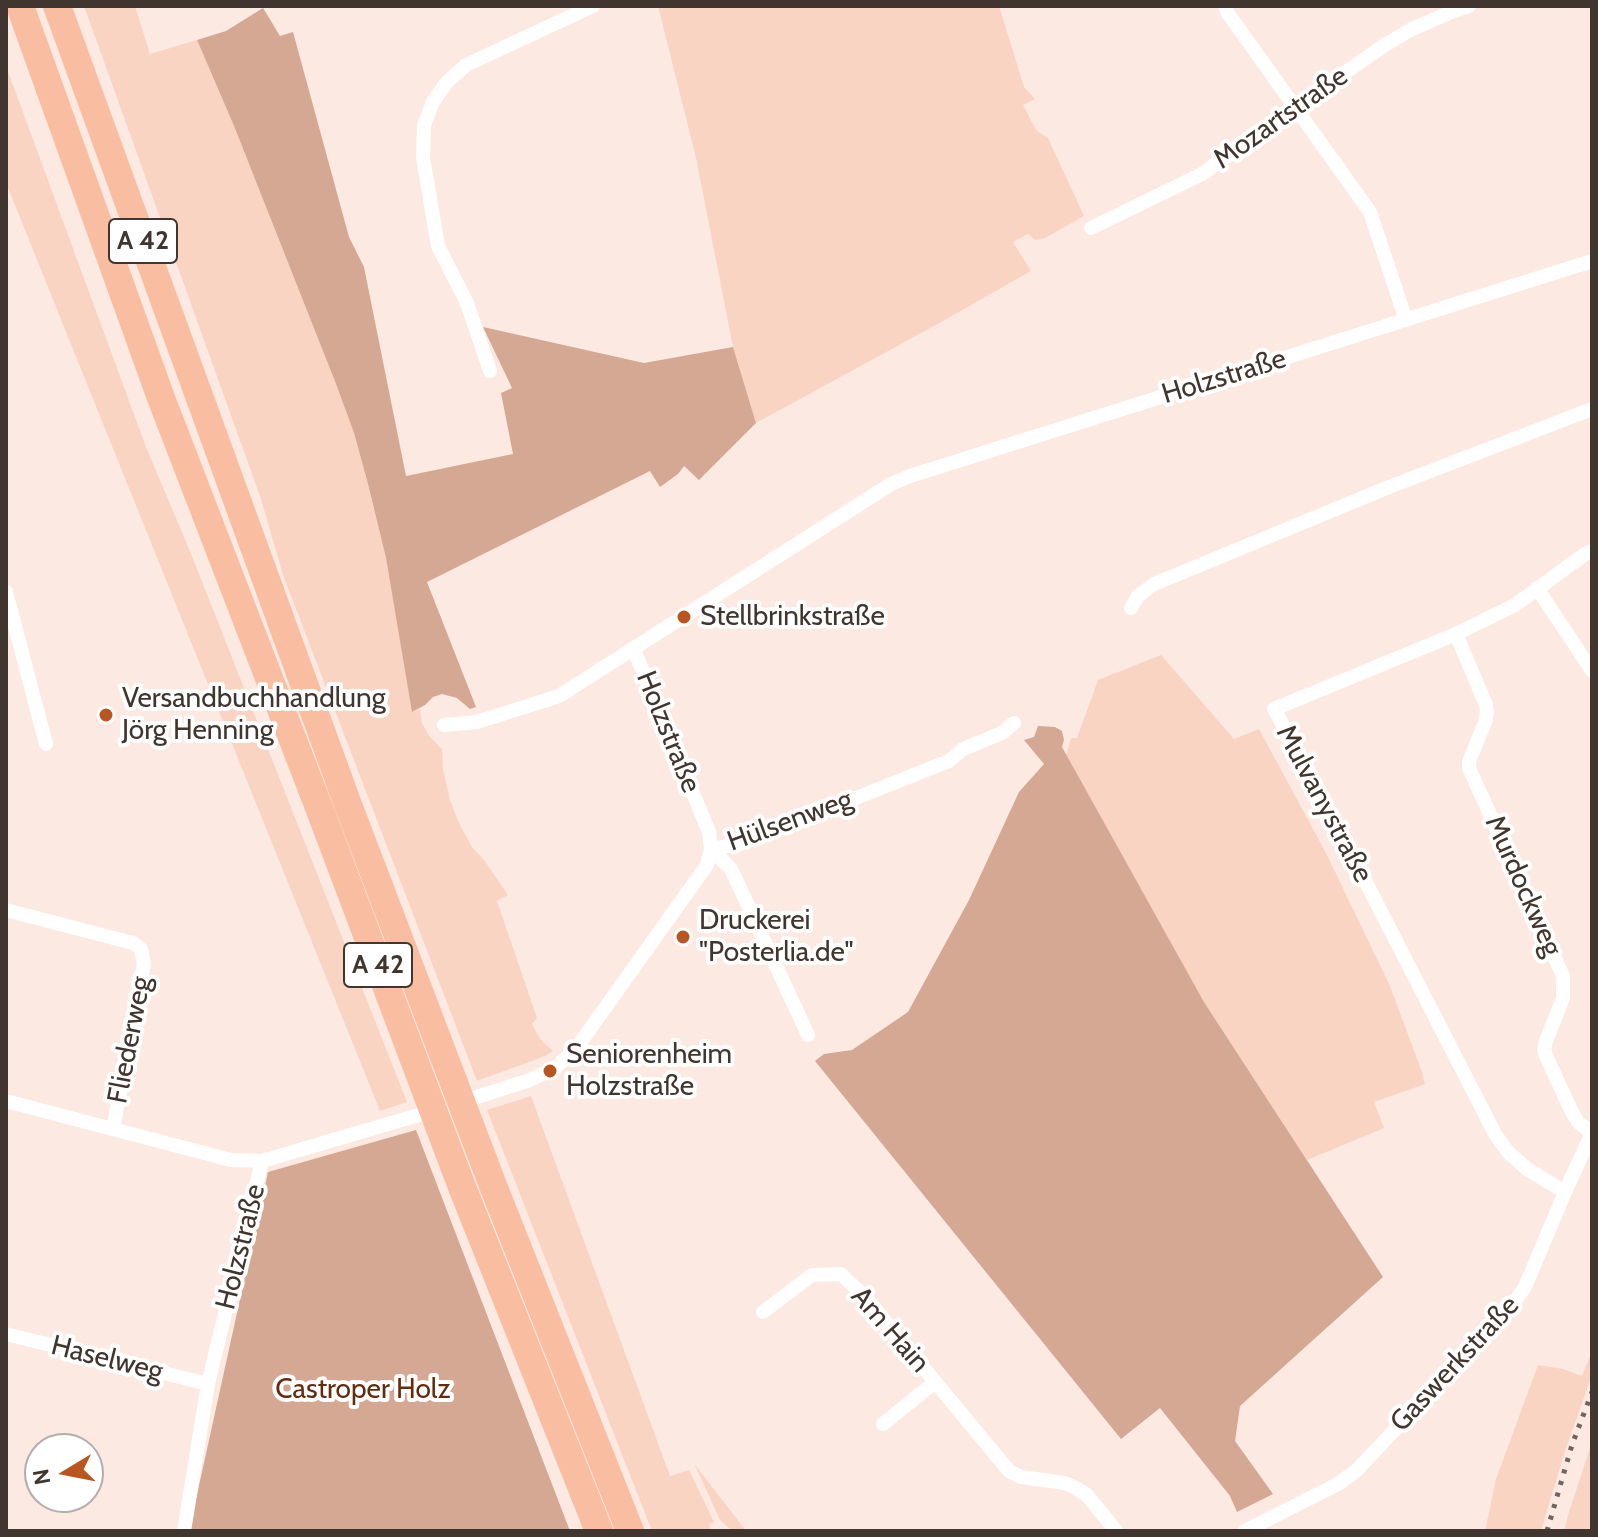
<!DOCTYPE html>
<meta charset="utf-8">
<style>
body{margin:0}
#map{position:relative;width:1598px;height:1537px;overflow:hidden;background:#fce9e1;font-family:Cabin,sans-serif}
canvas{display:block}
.frame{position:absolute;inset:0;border:8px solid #41352f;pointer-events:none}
.north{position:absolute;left:24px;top:1433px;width:80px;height:80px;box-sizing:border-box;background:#fff;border:2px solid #b3aeac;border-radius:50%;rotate:260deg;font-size:22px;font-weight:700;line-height:32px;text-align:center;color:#41352f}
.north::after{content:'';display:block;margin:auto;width:28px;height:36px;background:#b9561f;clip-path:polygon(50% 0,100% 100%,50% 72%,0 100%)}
</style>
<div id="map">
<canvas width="1598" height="1537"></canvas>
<div class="frame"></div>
<div class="north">N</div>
</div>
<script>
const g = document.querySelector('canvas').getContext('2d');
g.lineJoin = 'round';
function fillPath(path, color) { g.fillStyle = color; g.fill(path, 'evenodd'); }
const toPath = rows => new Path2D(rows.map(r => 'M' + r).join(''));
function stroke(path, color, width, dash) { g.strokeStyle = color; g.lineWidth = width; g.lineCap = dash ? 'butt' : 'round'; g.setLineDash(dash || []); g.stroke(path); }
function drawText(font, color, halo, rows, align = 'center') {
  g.font = font + ' Cabin,sans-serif'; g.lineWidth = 8; g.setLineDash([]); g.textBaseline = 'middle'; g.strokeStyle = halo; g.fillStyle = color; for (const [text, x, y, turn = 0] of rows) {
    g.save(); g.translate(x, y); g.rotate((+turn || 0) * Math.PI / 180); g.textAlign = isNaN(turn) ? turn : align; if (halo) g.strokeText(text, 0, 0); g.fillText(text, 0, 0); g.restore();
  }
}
fillPath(toPath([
 [84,6,135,6,150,54,197,40,234,126,336,384,354,433,368,484,386,558,413,712,420,709,422,723,429,736,442,749,443,769,450,800,459,823,472,847,484,860,508,895,497,901,537,1018,532,1024,540,1039,553,1051,545,1056,477,1081,283,575,261,499],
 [658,6,999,6,1024,87,1035,99,1023,105,1036,130,1048,138,1084,216,1045,238,1035,240,1028,234,1013,242,1031,271,934,326,756,423,733,347,696,158],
 [6,66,146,447,192,556,407,1102,380,1111,6,183],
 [1161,655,1234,739,1259,729,1327,855,1390,986,1422,1072,1425,1084,1374,1102,1384,1128,1307,1160,1204,1002,1066,755,1071,738,1077,738,1098,680],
 [531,1096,670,1476,689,1470,714,1522,709,1525,712,1531,652,1531,487,1110],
 [1592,1351,1592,1375,1565,1451,1541,1531,1485,1531,1496,1479,1538,1365,1563,1369,1582,1376],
 [1592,1442,1592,1531,1564,1531,1568,1515],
 [695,1465,744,1528,744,1531,730,1529,720,1520]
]), '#fad4c3');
fillPath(toPath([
 [263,8,280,36,293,32,349,237,364,267,406,476,513,454,501,393,512,388,483,327,644,363,733,347,756,423,699,480,684,466,678,474,660,487,650,471,427,582,476,707,470,709,457,698,442,694,433,697,425,705,412,712,386,558,368,484,354,433,336,384,234,126,197,40,226,31],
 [1038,726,1055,727,1062,731,1064,740,1062,747,1204,1002,1383,1277,1240,1406,1235,1441,1273,1494,1237,1512,1230,1496,1160,1408,1121,1439,815,1061,824,1054,852,1050,908,1012,969,900,1019,792,1044,764,1024,740,1034,737],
 [416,1130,570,1531,189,1531,268,1172]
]), '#d5a893');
stroke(toPath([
 [1225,6,1227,12,1370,212,1406,320],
 [1091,228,1202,174,1296,106,1385,45,1410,30,1449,13,1469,6],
 [490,371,467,303,438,246,423,158,424,125,433,102,446,83,466,65,593,6],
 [1537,588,1592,671],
 [6,592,46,744],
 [1131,608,1138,596,1154,584,1389,487,1592,409],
 [1456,634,1486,705,1487,713,1485,722,1469,762,1469,768,1563,976,1563,998,1546,1041,1544,1049,1546,1056,1572,1112,1578,1122,1592,1133],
 [444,725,477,722,559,696,891,484,910,476,1592,261],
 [711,849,740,844,949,761,963,749,1002,733,1014,723],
 [711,849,731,869,808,1035],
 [6,910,133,943,141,949,144,964,113,1129],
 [6,1101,231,1160,262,1161,439,1109],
 [458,1103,530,1080,555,1068,575,1050,707,865,711,849,709,832,634,650],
 [1565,1192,1527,1169,1508,1152,1495,1134,1312,777,1274,709,1456,634,1515,605,1585,554,1592,551],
 [763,1312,812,1275,841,1274,866,1298,1009,1471,1021,1477,1065,1483,1076,1488,1087,1495,1116,1531],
 [6,1334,208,1384],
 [883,1424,935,1382],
 [184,1531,208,1384,262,1161],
 [1245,1531,1338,1484,1357,1470,1512,1305,1525,1287,1565,1192,1592,1133]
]), '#fff', 14);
stroke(toPath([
 [20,6,161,398,318,805,462,1187,599,1531],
 [57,6,347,802,494,1188,630,1531]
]), '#f9bea2', 28);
stroke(toPath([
 [1547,1531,1572,1445,1592,1392]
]), '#71635d', 5, [4, 8]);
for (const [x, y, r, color] of [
 [684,617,8,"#b9561f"],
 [106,715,8,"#b9561f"],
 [683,937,8,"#b9561f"],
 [550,1071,8,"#b9561f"]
]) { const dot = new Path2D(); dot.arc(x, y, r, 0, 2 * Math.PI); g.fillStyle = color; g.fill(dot); stroke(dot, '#fff', 3); }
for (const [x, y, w] of [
 [143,241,68],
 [378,965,68]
]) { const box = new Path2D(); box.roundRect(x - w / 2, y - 22, w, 44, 6); g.fillStyle = '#fff'; g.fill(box); stroke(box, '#41352f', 2); }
drawText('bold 26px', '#41352f', null, [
 ["A 42",143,241],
 ["A 42",378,965]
]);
drawText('28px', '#41352f', '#fff', [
 ["Mozartstraße",1281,118,-35],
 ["Holzstraße",1224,377,-17],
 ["Holzstraße",668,732,68],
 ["Mulvanystraße",1324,804,62],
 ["Hülsenweg",790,821,-20],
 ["Murdockweg",1523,886,66],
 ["Fliederweg",130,1040,-79],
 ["Holzstraße",241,1247,-76],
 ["Am Hain",890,1330,49],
 ["Haselweg",107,1359,14],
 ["Gaswerkstraße",1455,1364,-47]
]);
drawText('28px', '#41352f', '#fff', [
 ["Stellbrinkstraße",700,617],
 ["Versandbuchhandlung",122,699],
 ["Jörg Henning",122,731],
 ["Druckerei",699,921],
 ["\"Posterlia.de\"",699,953],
 ["Seniorenheim",566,1055],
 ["Holzstraße",566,1087]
], 'left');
drawText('28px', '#642c0e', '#fff', [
 ["Castroper Holz",363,1390]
]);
</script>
